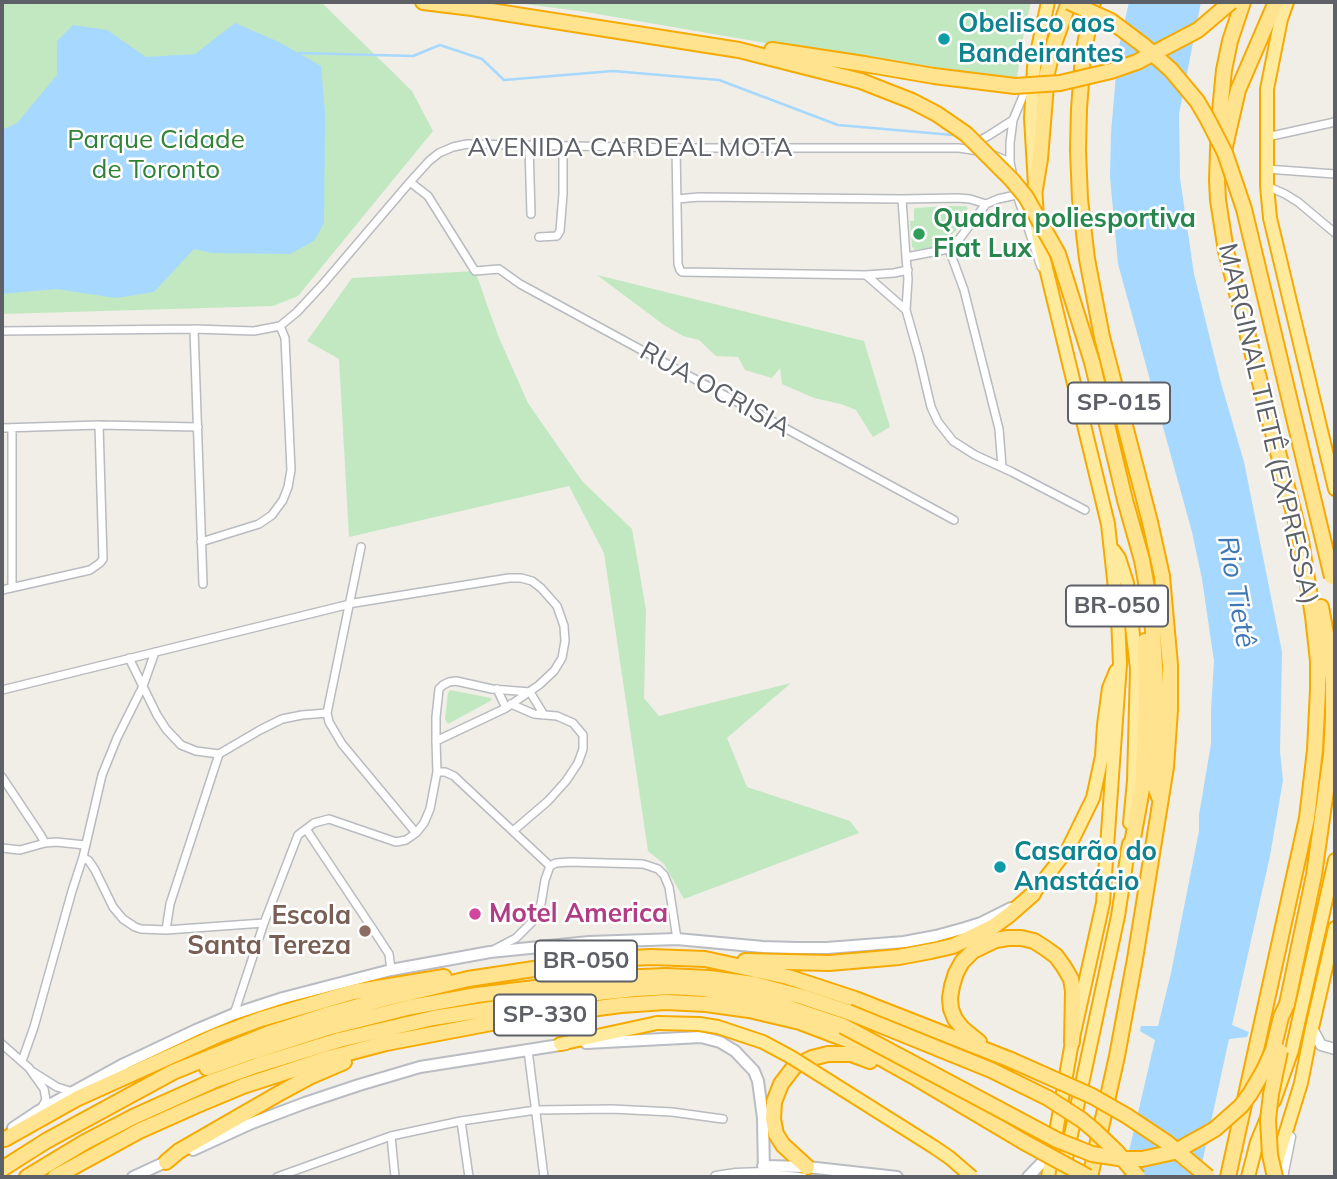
<!DOCTYPE html>
<meta charset="utf-8">
<style>
body{margin:0}
#map{position:relative;width:1337px;height:1179px;overflow:hidden;background:#f0eee6;font-family:Mulish,sans-serif}
canvas{display:block}
.frame{position:absolute;inset:0;border:4px solid #5d6167;pointer-events:none}
</style>
<div id="map">
<canvas width="1337" height="1179"></canvas>
<div class="frame"></div>
</div>
<script>
const g = document.querySelector('canvas').getContext('2d');
g.lineJoin = 'round';
function fillPath(path, color) { g.fillStyle = color; g.fill(path, 'evenodd'); }
const toPath = rows => new Path2D(rows.map(r => 'M' + r).join(''));
function stroke(path, color, width, dash) { g.strokeStyle = color; g.lineWidth = width; g.lineCap = dash ? 'butt' : 'round'; g.setLineDash(dash || []); g.stroke(path); }
function drawText(font, color, halo, rows, align = 'center') {
  g.font = font + ' Mulish,sans-serif'; g.lineWidth = 5; g.setLineDash([]); g.textBaseline = 'middle'; g.strokeStyle = halo; g.fillStyle = color; for (const [text, x, y, turn = 0] of rows) {
    g.save(); g.translate(x, y); g.rotate((+turn || 0) * Math.PI / 180); g.textAlign = isNaN(turn) ? turn : align; if (halo) g.strokeText(text, 0, 0); g.fillText(text, 0, 0); g.restore();
  }
}
fillPath(toPath([
 [2,2,321,2,412,91,433,131,298,296,273,306,2,314],
 [509,2,1031,2,1024,32,1017,77,966,75,771,44,586,12],
 [947,206,966,206,968,208,958,228,940,247,914,250,914,248,912,247,910,221,914,221,914,209,916,208],
 [475,271,499,338,528,403,582,481,632,529,646,610,644,698,659,716,791,683,727,738,747,787,850,821,859,833,684,899,664,864,648,851,604,553,569,486,349,537,339,359,307,341,352,278],
 [597,275,864,341,890,427,873,437,856,410,841,404,814,398,782,384,780,368,772,378,745,370,738,357,716,356,699,340,683,336,664,325],
 [450,690,491,698,492,700,448,724,445,719,448,693]
]), '#c2e8c2');
fillPath(toPath([
 [1129,2,1201,2,1179,114,1180,178,1194,274,1221,383,1244,462,1282,652,1280,752,1283,780,1270,856,1232,1025,1249,1032,1247,1037,1229,1039,1199,1177,1123,1177,1155,1040,1140,1031,1141,1026,1158,1026,1171,973,1199,831,1199,815,1211,744,1211,711,1214,661,1202,579,1192,532,1118,264,1110,177,1111,133,1118,51],
 [235,23,279,42,321,66,325,112,324,223,314,241,290,254,212,253,194,249,154,292,116,298,56,289,2,294,2,130,17,123,57,75,57,41,73,25,107,30,146,57,195,54]
]), '#a7d8ff');
stroke(toPath([
 [299,53,413,56,440,45,482,59,504,80,613,71,719,80,838,125,953,135]
]), '#a7d8ff', 2.5);
const minor = toPath([
 [1267,137,1335,122],
 [975,143,988,136,1013,120],
 [529,146,531,214],
 [676,148,678,264,680,270,682,272,866,275,894,273,908,270],
 [991,154,1010,162],
 [1266,169,1335,174],
 [1013,177,1010,162,1010,143,1013,120,1028,84],
 [410,182,428,196,475,271,499,269,520,284,954,520],
 [1267,186,1285,194,1298,202,1335,233],
 [1016,192,1041,267],
 [677,199,699,197,902,199,958,198,970,199,986,204,998,199,1016,195],
 [902,199,906,257],
 [986,204,960,238,949,249,906,257,908,279,906,310,919,356,931,407,938,422,953,441,975,455,1012,472,1085,510],
 [539,237,557,236,560,231,563,194,563,146],
 [949,249,964,290,999,429,1002,467],
 [866,275,906,310],
 [194,329,203,584],
 [2,331,194,329,254,331,280,326,297,312,323,284,410,182,429,161,439,153,453,147,467,144,676,148,959,148,979,151],
 [2,428,99,425,198,427],
 [12,428,12,587],
 [201,542,259,524,272,515,283,500,288,487,291,470,285,338,280,326],
 [361,547,327,713,329,722,342,744,416,833],
 [2,590,90,570,100,563,103,559,99,425],
 [129,658,157,715,166,729,181,745,196,751,219,754,260,730,282,719,302,715,327,713],
 [497,689,506,708],
 [2,690,354,603,509,578,521,578,532,581,541,588,557,606,564,626,565,641,562,658,554,671,539,685,506,708,436,741,437,772,430,809,424,823,416,833,406,840,396,842,329,819,314,823,298,835,264,923,234,1014],
 [511,704,534,714,557,716,573,723,583,735,583,749,578,763,566,781,548,801,513,831],
 [436,741,436,717,439,689,443,685,449,682,456,681,492,689,530,692,544,715],
 [437,772,445,772,454,776,550,866],
 [2,777,40,834,45,843],
 [306,829,374,931,389,954,391,970],
 [2,848,20,850,45,843,56,842,85,845],
 [83,857,89,861,95,870,113,907,123,919,135,927,141,929,166,930,264,923],
 [166,930,170,904,219,754],
 [495,949,516,938,532,922,541,904,545,880,550,866,556,863,570,862,643,864,658,869,664,875,669,887,677,939],
 [2,1044,29,1068,44,1089,46,1100,42,1107],
 [528,1050,544,1177],
 [22,1061,34,1027,72,891,83,857,102,775,117,738,143,686,155,652],
 [33,1072,57,1087,73,1092],
 [461,1121,469,1177],
 [391,1136,395,1177],
 [764,1173,803,1177],
 [277,1177,391,1136,461,1121,536,1110,612,1109,672,1112,723,1119]
]);
const tertiary = toPath([
 [1312,1028,1321,1045,1335,1049],
 [716,1177,736,1174,764,1173],
 [1282,1177,1290,1137]
]);
const secondary = toPath([
 [586,1043,701,1037,720,1042,735,1051,754,1071,758,1081,763,1118,764,1173],
 [13,1128,37,1112,124,1064,196,1030,234,1014,283,998,391,970,490,952,589,942,677,939,763,947,796,948,827,948,904,942,936,936,965,928,981,923,1011,908],
 [193,1150,252,1123,305,1103,359,1085,420,1067,566,1044],
 [763,1166,807,1167,897,1177],
 [133,1177,172,1159],
 [1028,1177,1053,1151]
]);
const trunk = toPath([
 [1287,2,1281,19,1267,89,1267,186,1270,218,1335,489],
 [1114,551,1119,558,1127,583,1137,669,1134,781,1130,823],
 [1033,894,1068,849,1093,798,1102,756,1104,725,1109,688,1116,671],
 [560,1044,657,1023],
 [1274,1101,1292,1050,1335,860],
 [1273,1174,1301,1083,1312,1028,1335,928],
 [1048,1177,1072,1042,1103,903,1120,664,1118,616,1108,524,1038,235,1031,118,1034,67,1048,2],
 [1062,1177,1118,916,1129,844],
 [1248,1177,1257,1142,1267,1118]
]);
const motorway = toPath([
 [423,2,472,8,739,50,861,81],
 [772,50,864,64],
 [1224,151,1238,90,1276,2],
 [1035,189,1040,159,1047,73,1054,44,1069,2],
 [1092,362,1125,500,1142,560,1152,616,1157,701,1154,775,1155,786,1159,797],
 [1128,853,1133,838,1142,789,1146,707,1145,641],
 [745,961,829,963,899,957,931,951,953,946,994,926,1009,915,1033,894],
 [1287,1004,1314,875,1331,755,1333,717,1333,684,1330,655,1321,607],
 [979,1042,963,1029,955,1019,951,1009,950,998,952,986,956,973,962,962,973,951,996,940,1008,938,1021,938,1034,941,1045,948,1056,956,1064,967,1071,979,1073,991,1072,1042],
 [207,1068,252,1052,327,1028,411,1007,477,995,616,978,666,976,709,978,754,984,803,997,848,1012],
 [2,1139,5,1139,78,1098,218,1035,261,1019,353,992,444,977],
 [166,1162,179,1151,278,1094,309,1077,344,1062],
 [807,1167,783,1145,776,1134,773,1119,774,1102,781,1084,794,1067,812,1058,828,1054,851,1054,870,1061],
 [2,1169,46,1141,173,1072,267,1034,329,1014,384,999,468,979,593,960,651,957,705,959,788,977,855,999,1011,1060],
 [27,1177,85,1142,133,1117,213,1081,258,1065,339,1040,433,1018,588,994,635,989,672,987,704,989,765,1000,843,1026],
 [55,1177,139,1131,195,1106,243,1086,329,1058,386,1043,507,1020,621,1005,666,1002,706,1004,749,1010,800,1022,850,1041,916,1078,1024,1142],
 [1090,1177,1117,1056,1135,959,1166,767,1170,710,1170,665,1162,576,1150,522,1102,337,1087,259,1080,199,1078,150,1079,109,1083,56,1093,2],
 [1228,1177,1307,818,1315,750,1318,690,1318,661,1313,616,1301,541,1226,251,1218,200,1217,180,1219,122,1224,70,1230,41,1243,2]
]);
stroke(minor, '#b8bbc0', 10);
stroke(tertiary, '#b8bbc0', 13);
stroke(secondary, '#b9bcc2', 14);
stroke(trunk, '#f6aa00', 16);
stroke(motorway, '#f6aa00', 18);
stroke(minor, '#fff', 7);
stroke(tertiary, '#fff', 10);
stroke(secondary, '#fff', 10);
stroke(trunk, '#ffea9d', 12);
stroke(motorway, '#ffe38e', 14);
const trunkBridge = toPath([
 [657,1023,699,1024,718,1027,763,1042,791,1057,934,1147,950,1158,972,1177]
]);
const motorwayBridge = toPath([
 [1069,2,1111,21,1143,45,1171,70,1197,101,1207,118,1225,153,1244,209,1332,577],
 [864,64,934,76,1015,86,1060,83,1111,71,1137,62,1198,30,1231,2],
 [861,81,912,101,937,114,966,134,1012,180,1026,197,1058,254,1092,362],
 [848,1012,991,1070,1048,1098,1082,1120,1095,1131,1117,1152,1138,1177],
 [843,1026,1057,1140,1092,1154,1125,1159,1142,1159,1174,1152,1203,1136,1215,1129,1241,1106,1250,1094,1264,1070,1273,1050,1281,1017,1287,1004],
 [1011,1060,1092,1096,1127,1116,1166,1142,1208,1177],
 [1024,1142,1088,1177],
 [1275,1177,1270,1155,1268,1120,1271,1094,1280,1051]
]);
stroke(trunkBridge, '#f6aa00', 16, []);
stroke(motorwayBridge, '#f6aa00', 18, []);
stroke(trunkBridge, '#ffea9d', 12);
stroke(motorwayBridge, '#ffe38e', 14);
for (const [x, y, r, color] of [
 [944,39,7,"#0f9aa8"],
 [919,234,7,"#2e9e5b"],
 [1000,867,7,"#0f9aa8"],
 [475,914,7,"#d1479c"],
 [365,931,7,"#8d6e63"]
]) { const dot = new Path2D(); dot.arc(x, y, r, 0, 2 * Math.PI); g.fillStyle = color; g.fill(dot); stroke(dot, '#fff', 2.5); }
for (const [x, y, w] of [
 [1119,403,102],
 [1117,606,102],
 [586,961,102],
 [545,1015,102]
]) { const box = new Path2D(); box.roundRect(x - w / 2, y - 20.5, w, 41, 5); g.fillStyle = '#fff'; g.fill(box); stroke(box, '#5d6167', 2); }
drawText('bold 24px', '#5d6167', null, [
 ["SP-015",1119,403],
 ["BR-050",1117,606],
 ["BR-050",586,961],
 ["SP-330",545,1015]
]);
drawText('bold 26px', '#0d838f', '#fff', [
 ["Obelisco aos",958,24],
 ["Bandeirantes",958,54],
 ["Casarão do",1014,852],
 ["Anastácio",1014,882]
], 'left');
drawText('26px', '#318236', '#fff', [
 ["Parque Cidade",156,140],
 ["de Toronto",156,170]
]);
drawText('26px', '#5d6167', '#fff', [
 ["AVENIDA CARDEAL MOTA",630,148],
 ["RUA OCRISIA",715,390,29],
 ["MARGINAL TIETÊ (EXPRESSA)",1268,424,77]
]);
drawText('bold 26px', '#27864d', '#fff', [
 ["Quadra poliesportiva",933,219],
 ["Fiat Lux",933,249]
], 'left');
drawText('bold 26px', '#b23c85', '#fff', [
 ["Motel America",489,914]
], 'left');
drawText('bold 26px', '#785e54', '#fff', [
 ["Escola",351,916],
 ["Santa Tereza",351,946]
], 'right');
drawText('italic 28px', '#4078b5', '#fff', [
 ["Rio Tietê",1236,592,80]
]);
</script>
